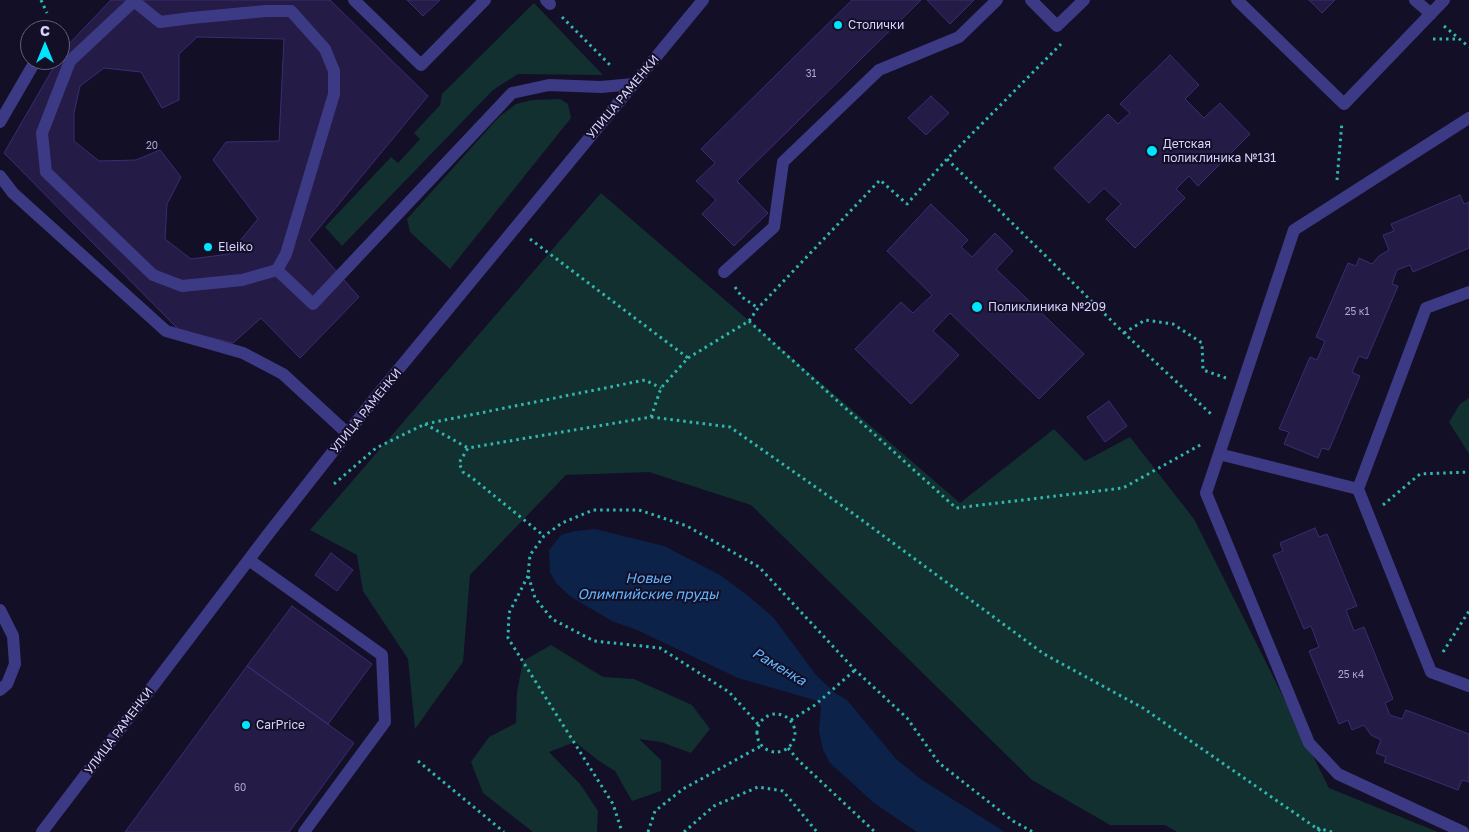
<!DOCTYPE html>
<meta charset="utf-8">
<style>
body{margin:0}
#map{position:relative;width:1469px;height:832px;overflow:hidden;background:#130f26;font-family:"Golos Text",sans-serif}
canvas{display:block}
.north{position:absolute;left:20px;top:20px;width:50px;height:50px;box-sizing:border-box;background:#130f26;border:1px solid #625e7d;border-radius:50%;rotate:0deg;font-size:14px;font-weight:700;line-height:20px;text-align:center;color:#d9d4ff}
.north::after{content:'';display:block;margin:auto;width:18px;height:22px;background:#00e5ff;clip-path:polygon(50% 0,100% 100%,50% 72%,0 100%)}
</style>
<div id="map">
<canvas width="1469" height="832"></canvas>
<div class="north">С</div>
</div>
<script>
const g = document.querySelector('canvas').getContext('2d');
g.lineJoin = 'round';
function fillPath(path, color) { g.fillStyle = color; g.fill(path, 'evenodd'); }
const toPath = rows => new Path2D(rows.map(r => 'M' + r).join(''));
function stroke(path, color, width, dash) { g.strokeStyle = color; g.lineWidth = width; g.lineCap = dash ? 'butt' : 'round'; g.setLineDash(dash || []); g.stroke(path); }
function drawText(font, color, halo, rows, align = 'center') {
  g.font = font + ' "Golos Text",sans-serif'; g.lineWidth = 4; g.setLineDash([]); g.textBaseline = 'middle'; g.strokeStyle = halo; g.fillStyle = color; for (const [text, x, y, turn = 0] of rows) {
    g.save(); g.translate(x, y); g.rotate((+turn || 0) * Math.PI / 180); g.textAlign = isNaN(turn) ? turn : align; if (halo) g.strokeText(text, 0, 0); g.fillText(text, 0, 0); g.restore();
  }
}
fillPath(toPath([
 [534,3,603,75,518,74,493,90,342,246,325,227,391,157,398,163,420,139,414,133,440,105,442,94],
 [560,99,568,104,571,118,450,269,410,232,407,219,499,117,516,104,532,100],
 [601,193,960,503,1054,429,1085,461,1130,437,1194,519,1329,788,1438,832,1177,832,1165,825,1110,825,1032,780,751,505,649,472,566,475,470,575,463,662,415,729,408,659,363,591,357,555,310,530],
 [1469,398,1469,454,1449,422,1460,404],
 [551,645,603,677,634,679,692,705,710,729,691,753,661,742,639,739,661,760,661,791,632,801,615,771,599,761,575,742,549,752,580,784,598,811,597,832,533,832,483,793,471,762,489,737,516,723,517,692,523,661]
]), '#12302f');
fillPath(toPath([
 [595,529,664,546,720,575,747,595,773,617,816,675,835,693,847,700,896,759,922,780,1005,832,917,832,874,803,830,763,823,750,819,730,821,708,818,701,738,678,637,630,612,621,571,597,556,583,550,572,549,550,561,535,575,531]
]), '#0c2248');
const building = toPath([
 [111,0,330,0,428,96,309,240,359,297,300,358,261,318,233,343,179,330,4,153,58,60,60,60,60,57,65,48,111,0],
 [407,0,440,0,423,16,407,0],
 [852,0,921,0,737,181,768,213,734,246,702,214,716,200,696,181,715,163,701,149,852,0],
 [927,0,974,0,950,24,927,0],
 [1309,0,1335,0,1322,13,1309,0],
 [197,37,284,39,279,141,226,142,213,160,258,219,229,254,191,259,165,239,167,204,181,177,160,150,136,160,99,161,74,141,74,113,80,86,104,68,141,72,162,108,179,100,179,54,197,37],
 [1170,55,1199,85,1185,99,1204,118,1220,103,1250,134,1198,186,1189,176,1176,189,1185,198,1135,248,1106,219,1121,204,1104,188,1089,203,1054,168,1108,114,1118,124,1130,113,1120,104,1170,55],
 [931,96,949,113,926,135,908,118,931,96],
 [1460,195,1464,204,1469,202,1469,248,1413,272,1410,265,1397,270,1392,284,1398,286,1367,359,1359,356,1352,372,1360,376,1329,450,1322,448,1318,458,1284,444,1289,432,1279,429,1310,357,1317,360,1325,341,1316,337,1348,263,1356,266,1359,258,1372,264,1379,256,1389,250,1383,235,1394,231,1391,224,1460,195],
 [931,204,968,240,961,247,972,257,995,233,1013,251,996,269,1084,354,1039,399,950,313,933,331,959,355,911,404,855,349,901,302,913,313,932,295,887,251,931,204],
 [1109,401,1127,426,1105,442,1087,417,1109,401],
 [1315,528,1319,537,1327,534,1357,606,1346,610,1354,631,1364,627,1393,699,1385,703,1390,715,1402,719,1406,710,1469,734,1469,782,1462,780,1458,790,1384,762,1386,757,1376,753,1381,740,1371,735,1364,725,1352,730,1348,720,1339,724,1309,651,1319,647,1311,626,1304,629,1273,555,1283,551,1280,543,1315,528],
 [331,553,353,570,337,591,315,575,331,553],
 [292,606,372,664,328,724,247,666,292,606],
 [247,666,354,743,289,832,125,832,247,666]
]);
fillPath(building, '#241b47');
stroke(building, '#3b2d73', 1);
stroke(toPath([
 [41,0,47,13],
 [562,17,612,67],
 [1444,26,1469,47],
 [1433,39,1459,39],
 [947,159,1124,333,1212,415],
 [1337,180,1342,122],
 [530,239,688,358,661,388,651,417,468,448,459,463,463,472,471,477,544,536],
 [735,287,742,297,758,308],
 [749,321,956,508,1123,488,1202,444],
 [1124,333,1145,320,1173,324,1202,343,1203,370,1226,378],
 [688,358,749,321,758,308,880,180,907,204,947,159,1061,44],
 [651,417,730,427,851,512,1044,654,1143,708,1322,832],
 [425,424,468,448],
 [334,484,376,448,425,424,645,380,661,388],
 [1383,505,1420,474,1469,472],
 [528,576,509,613,508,638,613,804,622,832],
 [1443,652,1469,611],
 '757 733a19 19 0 1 1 38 0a19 19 0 1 1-38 0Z',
 [791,720,815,705,855,670],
 [758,724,729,692,660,648,594,641,552,619,535,598,528,575,530,555,544,536,562,523,593,510,639,510,687,526,759,567,855,670,907,718,939,763,1013,821,1033,832],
 [788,748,798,760,875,832],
 [418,761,504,832],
 [1317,828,1332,832],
 [648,832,655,811,683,789,761,746],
 [684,832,714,806,758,787,783,791,817,832]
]), '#2fb8b0', 3, [2.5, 4]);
stroke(toPath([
 [354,0,421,65,485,0],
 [546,0,550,4],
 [1031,0,1057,26,1084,0],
 [1237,0,1344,104,1444,0],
 [1415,0,1431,14],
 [134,1,160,22,191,18,266,11,291,11,325,49,334,71,334,94,286,254,277,270,242,280,182,286,153,275,46,172,42,133,70,61,134,1],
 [53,30,54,29],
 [0,122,36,60],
 [0,176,13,193,166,331,243,353,283,374,347,433],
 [277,270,313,304,512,93,549,85,601,87,633,84],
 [724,272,774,227,783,162,879,70,959,37,997,0],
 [1219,454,1358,489,1431,672,1469,686],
 [1358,489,1426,308,1469,292],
 [249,560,382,655,385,722,304,832],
 [0,610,13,636,15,664,7,684,0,690],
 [1463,832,1338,774,1309,743,1206,493,1294,230,1469,118]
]), '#3d3a85', 12);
stroke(toPath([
 [42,832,269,533,379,393,703,0]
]), '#3d3a85', 12);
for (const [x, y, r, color] of [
 [838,25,5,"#00e5ff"],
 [1152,151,6,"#00e5ff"],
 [208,247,5,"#00e5ff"],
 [977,307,6,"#00e5ff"],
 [246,725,5,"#00e5ff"]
]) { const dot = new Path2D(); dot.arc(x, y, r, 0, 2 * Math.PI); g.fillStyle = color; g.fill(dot); stroke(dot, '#130f26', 2); }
drawText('10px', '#aca6d1', null, [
 ["31",811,74],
 ["20",152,146],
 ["25 к1",1357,312],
 ["25 к4",1351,675],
 ["60",240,788]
]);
drawText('12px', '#d9d4ff', '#130f26', [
 ["Столички",848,25],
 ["Детская",1163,144],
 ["поликлиника №131",1163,158],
 ["Eleiko",218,247],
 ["Поликлиника №209",988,307],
 ["CarPrice",256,725]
], 'left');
drawText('12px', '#d9d4ff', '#130f26', [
 ["УЛИЦА РАМЕНКИ",623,97,-50],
 ["УЛИЦА РАМЕНКИ",366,411,-51],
 ["УЛИЦА РАМЕНКИ",119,731,-53]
]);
drawText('italic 14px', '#62b6ff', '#130f26', [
 ["Новые",648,579],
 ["Олимпийские пруды",648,595],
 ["Раменка",779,667,31]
]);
</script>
